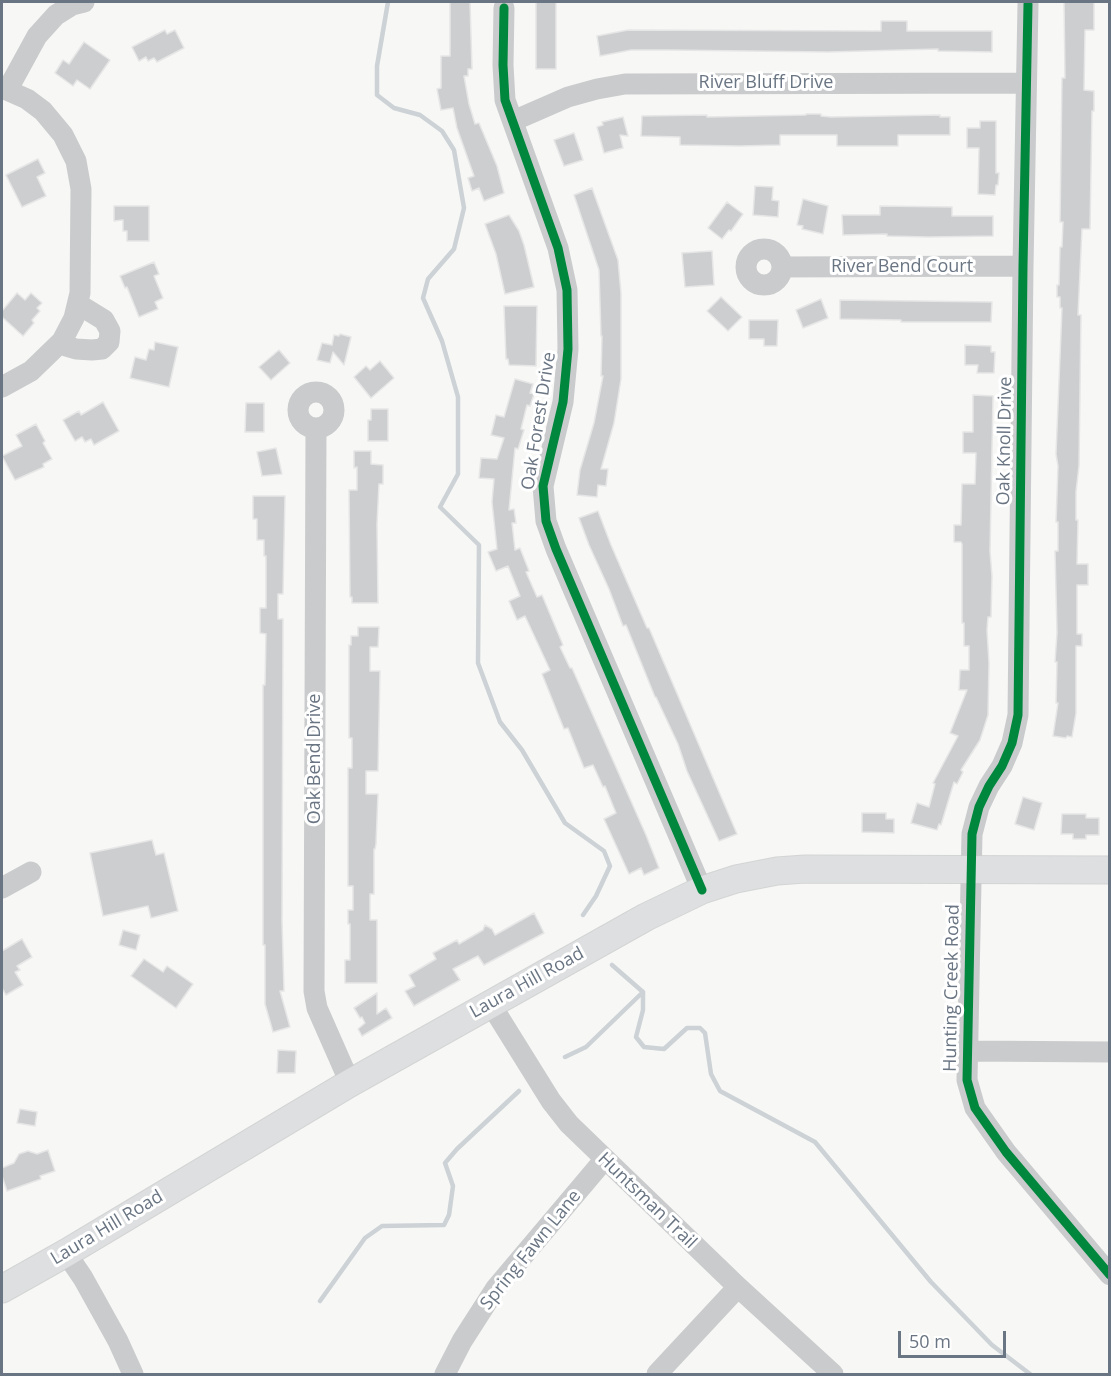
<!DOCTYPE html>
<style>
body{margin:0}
#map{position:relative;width:1111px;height:1376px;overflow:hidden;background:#f7f7f6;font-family:"Open Sans",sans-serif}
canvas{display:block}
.frame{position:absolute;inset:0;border:3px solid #6a7583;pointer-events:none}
.scale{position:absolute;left:898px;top:1331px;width:108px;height:27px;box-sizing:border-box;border:3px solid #6a7583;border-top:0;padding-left:8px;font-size:18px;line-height:21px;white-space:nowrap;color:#6a7583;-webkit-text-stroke:4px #fff;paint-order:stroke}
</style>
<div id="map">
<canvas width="1111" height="1376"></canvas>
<div class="frame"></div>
<div class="scale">50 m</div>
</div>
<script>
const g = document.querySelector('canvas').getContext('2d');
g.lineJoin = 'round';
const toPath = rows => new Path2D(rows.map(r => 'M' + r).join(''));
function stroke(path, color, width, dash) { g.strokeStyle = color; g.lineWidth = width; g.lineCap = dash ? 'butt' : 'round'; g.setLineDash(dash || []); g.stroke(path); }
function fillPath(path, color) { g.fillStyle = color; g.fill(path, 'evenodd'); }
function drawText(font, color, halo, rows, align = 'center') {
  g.font = font + ' "Open Sans",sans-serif'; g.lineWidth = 6; g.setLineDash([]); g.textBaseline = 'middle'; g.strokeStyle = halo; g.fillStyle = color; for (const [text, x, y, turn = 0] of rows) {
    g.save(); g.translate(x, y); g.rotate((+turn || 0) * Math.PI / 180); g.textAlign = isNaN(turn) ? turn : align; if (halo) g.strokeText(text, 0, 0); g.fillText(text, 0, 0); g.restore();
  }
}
stroke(toPath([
 [388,2,377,66,377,95,394,108,420,115,442,131,454,150,464,208,454,249,428,279,423,298,442,341,458,397,458,474,440,507,479,545,478,663,500,722,522,750,565,823,604,851,610,866,596,896,583,915],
 [612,965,643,992,643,1010,636,1037,644,1047,664,1049,687,1028,700,1028,705,1033,711,1074,720,1091,815,1142,931,1282,992,1345,1030,1374],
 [565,1057,586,1047,643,992],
 [320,1301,365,1238,382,1226,444,1225,449,1215,453,1186,445,1163,457,1149,519,1091]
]), '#ccd2d5', 4.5);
const building = toPath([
 [450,2,470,2,472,69,468,69,468,76,464,76,469,104,475,124,479,123,497,166,504,193,484,201,479,188,472,191,468,178,474,176,457,128,453,108,441,110,437,89,441,88,441,56,450,56,450,2],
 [536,2,556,2,556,69,536,69,536,2],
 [1064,2,1094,2,1094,30,1085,30,1084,90,1094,91,1094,111,1092,111,1090,229,1082,229,1078,315,1081,315,1079,466,1076,492,1076,520,1078,520,1077,564,1088,564,1088,585,1077,585,1077,634,1082,634,1082,646,1076,646,1076,713,1072,737,1067,736,1066,738,1053,736,1058,703,1056,703,1057,662,1055,662,1057,633,1055,551,1058,551,1058,522,1056,522,1058,466,1056,454,1062,308,1060,308,1060,297,1057,297,1057,285,1059,285,1060,247,1062,247,1063,222,1060,222,1062,78,1065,78,1064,2],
 [881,21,907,21,907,31,992,31,992,52,938,51,938,49,828,52,669,50,631,50,600,56,597,36,628,30,881,31,881,21],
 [165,30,167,34,175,30,184,48,157,62,154,58,148,61,146,57,139,61,132,47,165,30],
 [84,42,110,60,90,89,77,80,73,86,55,73,63,60,69,64,84,42],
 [806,114,821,114,821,116,831,117,940,115,940,117,950,117,950,135,898,135,898,146,837,146,837,135,780,135,780,145,740,146,680,145,680,137,641,136,642,116,707,115,707,117,806,115,806,114],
 [623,117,628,136,620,135,623,148,604,153,597,127,603,125,602,122,623,117],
 [980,121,996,121,996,173,999,173,998,185,996,185,995,195,978,194,979,148,967,148,967,128,980,128,980,121],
 [574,133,583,160,564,166,554,140,574,133],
 [38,159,45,173,37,177,46,196,22,207,6,175,38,159],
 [755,186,773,187,772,200,779,201,778,217,753,215,755,186],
 [592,188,618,260,621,293,621,379,614,423,601,469,608,469,606,486,598,485,597,497,577,495,580,470,594,423,603,376,601,376,602,336,601,336,599,270,574,195,592,188],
 [803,199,828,206,823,234,802,229,803,226,797,225,803,199],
 [727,202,743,214,731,231,729,230,722,239,708,228,727,202],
 [114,206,149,206,149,241,127,241,127,231,123,231,123,220,114,221,114,206],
 [880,206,952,207,952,216,993,216,993,236,928,237,887,236,887,234,843,235,842,215,880,215,880,206],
 [509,215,519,231,524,245,534,287,505,294,496,254,485,224,509,215],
 [712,251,714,285,685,287,682,253,712,251],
 [154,262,159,274,154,276,163,298,155,302,158,309,139,317,127,287,125,288,120,276,154,262],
 [17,293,25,300,31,293,42,303,37,308,40,311,32,320,34,323,23,336,2,317,2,311,17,293],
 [721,297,742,317,728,331,707,311,721,297],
 [821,299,828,318,803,328,796,310,821,299],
 [840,300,992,302,991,322,901,322,901,320,840,319,840,300],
 [504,306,537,306,536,366,509,365,508,359,506,359,504,306],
 [749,320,778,320,777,346,764,346,764,339,749,339,749,320],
 [340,334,351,337,344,365,333,352,330,363,317,360,322,343,332,345,334,335,339,336,340,334],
 [155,342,178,347,169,387,130,378,135,357,146,360,149,349,154,350,155,342],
 [965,345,991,346,991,352,995,352,994,373,977,373,978,365,965,365,965,345],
 [279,350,290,363,271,380,259,367,279,350],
 [380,361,394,378,371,398,354,377,366,366,370,370,380,361],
 [515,379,533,384,530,393,534,394,530,406,527,405,521,429,524,430,518,449,515,448,509,510,514,509,516,523,512,523,515,550,520,548,529,571,526,572,537,597,542,595,563,645,560,647,570,668,572,668,646,835,659,868,644,875,641,868,629,874,604,819,616,813,605,786,603,787,593,765,584,768,568,728,564,729,542,674,550,670,525,616,517,620,509,601,520,596,508,566,496,571,488,552,497,549,492,502,494,479,479,478,481,458,497,459,504,438,491,435,496,415,504,417,515,379],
 [973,395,993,396,990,551,992,576,991,617,988,617,987,630,989,663,988,715,980,740,961,770,963,772,957,784,954,782,941,825,939,824,937,830,911,823,917,803,929,807,935,784,933,783,958,736,950,733,967,690,959,690,960,670,969,670,969,646,964,646,964,623,962,623,962,544,961,542,954,542,954,525,961,525,962,484,975,484,976,453,963,453,963,432,973,432,973,395],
 [103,402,119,431,94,445,91,439,85,442,82,437,75,441,63,420,79,411,81,415,103,402],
 [246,403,264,403,264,432,245,432,246,403],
 [371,409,388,409,388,441,368,441,368,420,371,420,371,409],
 [36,424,45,441,43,443,52,459,43,464,44,467,15,480,2,456,22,446,16,435,36,424],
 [276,448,282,474,262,476,257,452,276,448],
 [354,451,371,451,371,464,383,465,383,484,379,484,377,524,378,603,352,603,352,597,350,597,349,490,357,490,357,467,354,468,354,451],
 [253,496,285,496,283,594,278,594,278,619,283,619,282,920,284,991,280,991,290,1027,273,1032,265,1004,265,945,263,945,263,685,265,685,266,634,260,633,260,608,266,608,266,556,264,556,264,540,257,540,257,519,253,519,253,496],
 [598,511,611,545,647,628,649,628,737,834,719,841,687,771,678,744,656,697,655,697,626,625,623,626,609,589,589,545,579,518,598,511],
 [358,627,379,627,378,647,370,647,370,671,380,671,378,771,366,771,366,794,378,794,376,844,375,849,374,849,374,894,370,894,370,920,377,920,377,983,345,983,345,960,350,960,350,924,348,924,348,910,353,910,353,886,348,886,348,768,352,768,352,738,349,738,349,645,351,645,351,636,358,636,358,627],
 [1023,797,1042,803,1034,830,1015,824,1023,797],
 [862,813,886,813,886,819,894,819,894,833,862,832,862,813],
 [1062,814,1086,814,1086,818,1099,818,1099,835,1086,835,1086,839,1073,839,1073,834,1061,834,1062,814],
 [152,840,156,855,164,853,178,911,151,918,148,906,103,916,90,853,152,840],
 [534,913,544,933,484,965,478,956,453,969,460,980,414,1006,405,991,415,986,409,975,436,959,433,953,457,940,459,944,483,930,485,925,492,929,495,935,534,913],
 [123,930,140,935,136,950,119,945,123,930],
 [22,939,32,957,17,966,20,970,15,972,23,985,6,995,2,988,2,951,22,939],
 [144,959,163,972,167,966,193,984,176,1008,131,976,144,959],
 [377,993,377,1014,386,1008,392,1018,362,1036,358,1029,365,1023,362,1017,360,1018,354,1008,377,993],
 [278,1050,296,1051,295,1073,277,1073,278,1050],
 [20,1109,37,1112,35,1126,17,1123,20,1109],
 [48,1150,55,1171,40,1176,41,1179,7,1191,2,1176,2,1168,14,1163,19,1154,28,1151,37,1154,48,1150]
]);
fillPath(building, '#cdced0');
stroke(building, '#e6e6e6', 1.5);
const major = toPath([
 [2,1289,66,1253,350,1083,646,917,702,890,736,879,777,871,805,869,1110,870]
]);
stroke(major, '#d3d4d4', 29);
stroke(toPath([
 [1028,4,1023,266,1018,715,1012,743,1002,766,989,786,979,807,972,834,967,1080,975,1108,1006,1152,1110,1275],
 [504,8,503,65,505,100,558,248,567,290,568,349,563,402,543,486,546,521,556,549,702,890],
 [2,88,27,99,43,111,63,135,76,161,81,189,80,293,74,318,62,341,31,371,2,387],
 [8,89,37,36,56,15,72,5,84,2],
 [513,121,568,97,597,89,625,84,1026,83],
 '746 267a18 18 0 1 1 36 0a18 18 0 1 1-36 0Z',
 [782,267,1023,266],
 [59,344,76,349,92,350,102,349,109,342,110,331,104,320,78,304],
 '298 410a18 18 0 1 1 36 0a18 18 0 1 1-36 0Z',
 [316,428,314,991,317,1008,350,1083],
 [2,888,31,872],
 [490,1003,551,1101,569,1124,738,1287,833,1374],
 [969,1051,1110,1052],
 [66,1253,83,1278,118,1341,133,1374],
 [445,1374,462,1341,496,1288,604,1160],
 [657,1374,738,1287]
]), '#cacbcc', 21);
stroke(major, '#dedfe0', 27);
stroke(toPath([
 [1028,4,1023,266,1018,715,1012,743,1002,766,989,786,979,807,972,834,967,1080,975,1108,1006,1152,1110,1275],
 [504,8,503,65,505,100,558,248,567,290,568,349,563,402,543,486,546,521,556,549,702,890]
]), '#00873e', 9);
drawText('18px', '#6a7583', '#fff', [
 ["River Bluff Drive",766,83],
 ["River Bend Court",902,267],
 ["Oak Forest Drive",539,421,-81],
 ["Oak Knoll Drive",1005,441,-89],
 ["Oak Bend Drive",315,759,-90],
 ["Laura Hill Road",527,983,-29],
 ["Hunting Creek Road",952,988,-89],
 ["Huntsman Trail",647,1201,44],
 ["Laura Hill Road",107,1228,-31],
 ["Spring Fawn Lane",531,1250,-51]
]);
</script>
